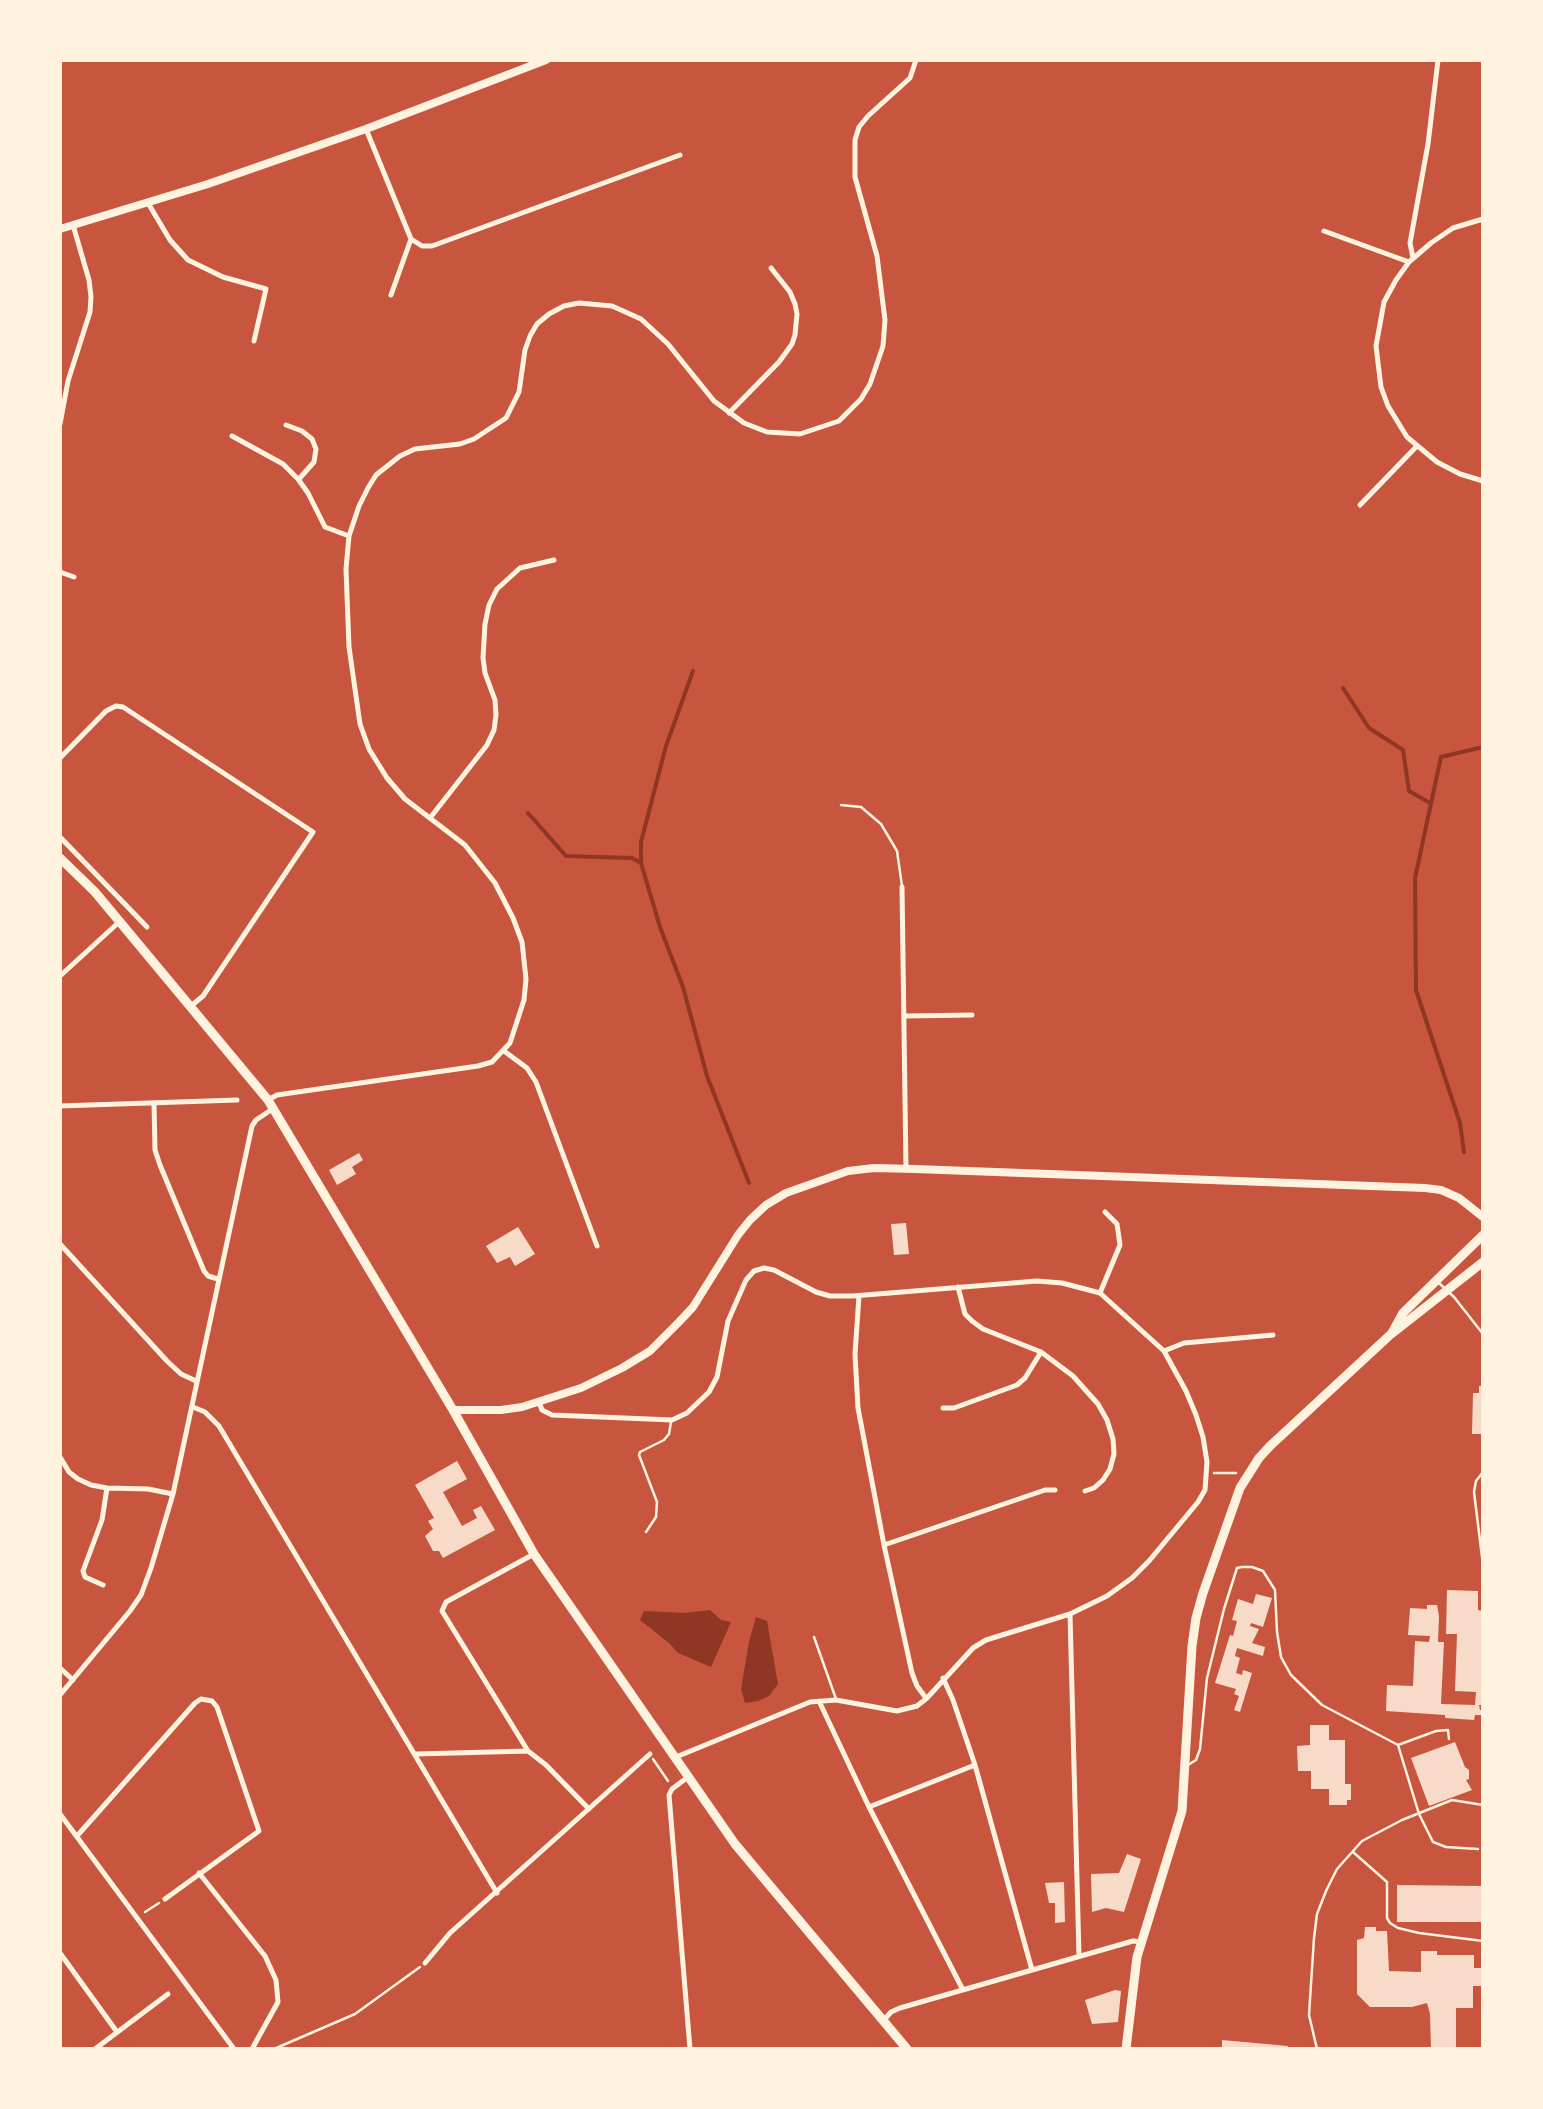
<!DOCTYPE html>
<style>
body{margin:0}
#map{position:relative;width:1543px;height:2109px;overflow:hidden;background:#c8553d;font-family:"Exo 2",sans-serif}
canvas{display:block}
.frame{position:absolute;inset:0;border:62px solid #fff3e0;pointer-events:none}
</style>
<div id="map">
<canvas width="1543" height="2109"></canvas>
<div class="frame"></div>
</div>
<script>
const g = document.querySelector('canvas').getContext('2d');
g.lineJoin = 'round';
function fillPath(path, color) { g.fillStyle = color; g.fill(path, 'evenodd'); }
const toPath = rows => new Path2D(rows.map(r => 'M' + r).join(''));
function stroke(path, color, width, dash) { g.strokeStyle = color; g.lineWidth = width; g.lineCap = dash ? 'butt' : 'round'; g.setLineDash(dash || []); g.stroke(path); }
fillPath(toPath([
 [710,1610,721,1620,731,1622,711,1667,678,1653,669,1643,640,1620,644,1611,684,1613],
 [756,1617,767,1621,778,1684,769,1696,758,1701,745,1703,741,1689,749,1642]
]), '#8f3625');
stroke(toPath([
 [693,671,666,746,641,842,641,863,660,927,683,987,707,1076,749,1183],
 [1343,688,1369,728,1403,750,1409,791,1430,803],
 [528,813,566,856,632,858,641,863],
 [1464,1152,1460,1123,1416,990,1415,878,1441,757,1483,747]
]), '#8f3625', 4);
fillPath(toPath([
 [359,1153,363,1160,352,1167,356,1174,337,1185,329,1170],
 [906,1223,909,1254,894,1255,891,1224],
 [518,1227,535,1254,515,1266,510,1257,497,1263,486,1246],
 [1479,1386,1483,1386,1483,1434,1472,1434,1473,1393,1479,1393],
 [457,1461,467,1479,443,1492,462,1526,477,1518,473,1510,481,1506,495,1530,443,1558,439,1551,433,1551,425,1536,433,1529,428,1521,434,1518,415,1485],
 [1447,1590,1478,1591,1478,1610,1483,1611,1483,1705,1479,1705,1480,1710,1483,1710,1483,1715,1475,1715,1474,1720,1445,1718,1445,1715,1386,1711,1387,1685,1413,1686,1415,1641,1429,1642,1430,1636,1408,1635,1410,1608,1427,1609,1427,1605,1437,1605,1439,1616,1438,1642,1444,1642,1441,1704,1475,1705,1476,1692,1455,1691,1457,1634,1446,1634],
 [1256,1594,1272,1598,1263,1627,1251,1623,1250,1626,1259,1629,1252,1643,1265,1647,1263,1656,1237,1648,1235,1656,1240,1658,1236,1673,1242,1675,1243,1670,1252,1673,1240,1712,1234,1710,1239,1696,1234,1694,1236,1689,1215,1683,1230,1635,1233,1636,1237,1621,1232,1620,1238,1599,1253,1604],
 [1310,1725,1329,1725,1329,1740,1345,1740,1345,1784,1351,1784,1351,1800,1347,1800,1347,1805,1329,1805,1329,1789,1311,1789,1311,1771,1298,1771,1297,1746,1310,1745],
 [1455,1742,1465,1767,1469,1770,1469,1779,1466,1780,1472,1790,1429,1806,1411,1758],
 [1127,1854,1141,1859,1124,1912,1106,1908,1092,1912,1091,1874,1119,1873],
 [1064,1882,1065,1922,1055,1923,1055,1903,1049,1903,1045,1883],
 [1397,1885,1483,1886,1483,1922,1397,1922],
 [1365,1927,1376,1927,1376,1931,1387,1931,1389,1971,1421,1972,1421,1951,1437,1951,1437,1955,1474,1955,1474,1968,1483,1968,1483,1986,1473,1986,1473,2008,1456,2008,1456,2049,1431,2049,1430,2014,1427,2003,1412,2007,1370,2007,1357,1994,1357,1940,1364,1938],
 [1115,1990,1121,1991,1118,2022,1092,2024,1085,2000],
 [1222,2040,1288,2046,1287,2049,1222,2049]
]), '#f7dbc8');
stroke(toPath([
 [1214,1473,1236,1473],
 [653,1759,668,1781],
 [145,1912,159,1903],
 [274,2049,355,2014,420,1967]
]), '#fff3e0', 2.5);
stroke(toPath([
 [841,805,861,807,881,824,897,851,902,886],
 [1440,1284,1454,1297,1483,1334],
 [1483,1472,1476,1481,1474,1492,1483,1565],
 [646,1532,656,1517,657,1502,639,1455,640,1452,664,1440,669,1434,671,1422],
 [814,1637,836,1699],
 [1449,1739,1448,1730,1436,1731,1398,1745,1419,1814,1433,1842,1446,1847,1478,1849],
 [1188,1765,1196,1760,1200,1749,1207,1678,1224,1609,1237,1568,1242,1567,1252,1567,1263,1571,1275,1590,1277,1632,1281,1657,1291,1675,1322,1705,1398,1745],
 [1353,1852,1387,1882,1387,1918,1390,1923,1398,1928,1419,1933,1483,1941],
 [1317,2049,1309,2015,1314,1938,1317,1914,1326,1891,1337,1869,1362,1841,1402,1820,1452,1800,1483,1805]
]), '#fff3e0', 2.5);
stroke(toPath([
 [366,129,411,239,391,295],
 [148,203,170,240,188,260,223,277,266,289,254,341],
 [1483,219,1453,228,1431,243,1409,262,1396,280,1384,302,1376,346,1381,387,1388,406,1407,437,1437,462,1460,474,1483,481],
 [1324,231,1409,262],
 [411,239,422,246,432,246,680,155],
 [1413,258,1410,243,1428,144,1438,60],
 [729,413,779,362,792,344,795,335,797,314,795,304,790,292,771,268],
 [60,424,68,381,90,312,91,297,89,280,73,225],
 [286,425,302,431,312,439,316,449,314,462,299,479],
 [232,436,283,464,298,479,308,493,325,527,349,536],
 [1360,505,1416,447],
 [60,572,74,577],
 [60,758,106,711,116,706,123,707,313,832,203,996,191,1006],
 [430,818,487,745,494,730,496,715,495,700,485,673,483,658,485,624,489,605,497,589,520,568,554,560],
 [60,837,147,927],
 [902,887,906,1169],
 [60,976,118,923],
 [904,1016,972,1015],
 [504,1051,527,1068,536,1082,597,1246],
 [268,1100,277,1095,478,1066,492,1062,510,1043,524,1000,526,979,522,942,513,918,495,883,465,845,405,799,387,778,369,749,360,724,349,647,346,569,349,536,359,506,368,488,376,475,400,456,415,449,460,444,474,439,506,418,519,392,525,350,530,336,537,324,549,314,564,306,579,303,612,306,641,319,668,344,714,401,744,423,767,432,800,434,839,421,861,399,870,384,883,346,885,320,877,256,855,177,855,140,859,127,868,116,910,78,916,60],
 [154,1104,155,1150,160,1165,204,1271,208,1276,218,1279],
 [60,1106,237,1100],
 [60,1244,167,1361,181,1374,196,1381],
 [958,1287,965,1314,972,1321,983,1329,1041,1352,1073,1376,1098,1404,1107,1420,1113,1439,1114,1454,1110,1469,1103,1480,1094,1488,1085,1491],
 [1100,1293,1120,1245,1117,1224,1105,1212],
 [859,1296,855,1354,858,1408,884,1545,912,1673,917,1686,926,1698],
 [1164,1351,1184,1343,1273,1335],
 [539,1402,542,1410,552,1415,672,1420,687,1413,709,1392,717,1377,728,1321,746,1280,754,1271,764,1268,774,1270,816,1292,830,1296,853,1296,1037,1281,1062,1283,1100,1293,1164,1351,1186,1391,1196,1415,1203,1437,1207,1462,1205,1490,1198,1502,1149,1561,1132,1578,1107,1596,1070,1614,986,1640,973,1648,927,1698,917,1706,897,1711,836,1700,810,1702,676,1757],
 [193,1407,205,1412,219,1426,497,1893],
 [943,1408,954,1408,1017,1385,1025,1378,1041,1352],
 [60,1457,69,1472,78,1479,91,1485,107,1488,148,1489,173,1494],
 [884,1545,1045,1490,1055,1490],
 [103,1585,85,1577,83,1571,102,1520,107,1488],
 [1070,1614,1079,1956],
 [60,1668,73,1680],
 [943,1678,953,1700,975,1765,1032,1970],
 [60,1695,130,1611,141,1595,151,1568,173,1494,252,1126,256,1120,271,1110],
 [819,1701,869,1807,963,1990],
 [528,1751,442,1611,446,1602,534,1554],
 [416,1754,528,1751,546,1765,589,1809],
 [688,1777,672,1789,669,1795,690,2049],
 [869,1807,975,1765],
 [60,1814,234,2049],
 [77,1836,195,1703,201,1699,212,1701,217,1707,259,1831,165,1899],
 [199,1873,265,1956,276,1980,278,2002,252,2049],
 [60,1953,117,2032],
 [425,1963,450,1933,650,1754],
 [884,2020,891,2012,900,2008,1133,1941,1141,1942],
 [95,2049,168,1994]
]), '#fff3e0', 5);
stroke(toPath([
 [60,229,208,184,366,129,546,60],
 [453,1410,501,1410,522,1407,581,1388,622,1368,650,1351,679,1322,693,1307,738,1235,750,1220,766,1205,786,1193,848,1171,874,1168,915,1169,1425,1188,1441,1190,1459,1198,1483,1217]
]), '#fff3e0', 8);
stroke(toPath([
 [60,858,95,892,268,1100,453,1410,534,1554,735,1844,907,2049],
 [1392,1333,1403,1313,1483,1235],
 [1126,2049,1137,1957,1182,1811,1192,1646,1196,1618,1203,1593,1240,1488,1259,1458,1270,1446,1390,1335,1483,1262]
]), '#fff3e0', 9);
</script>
